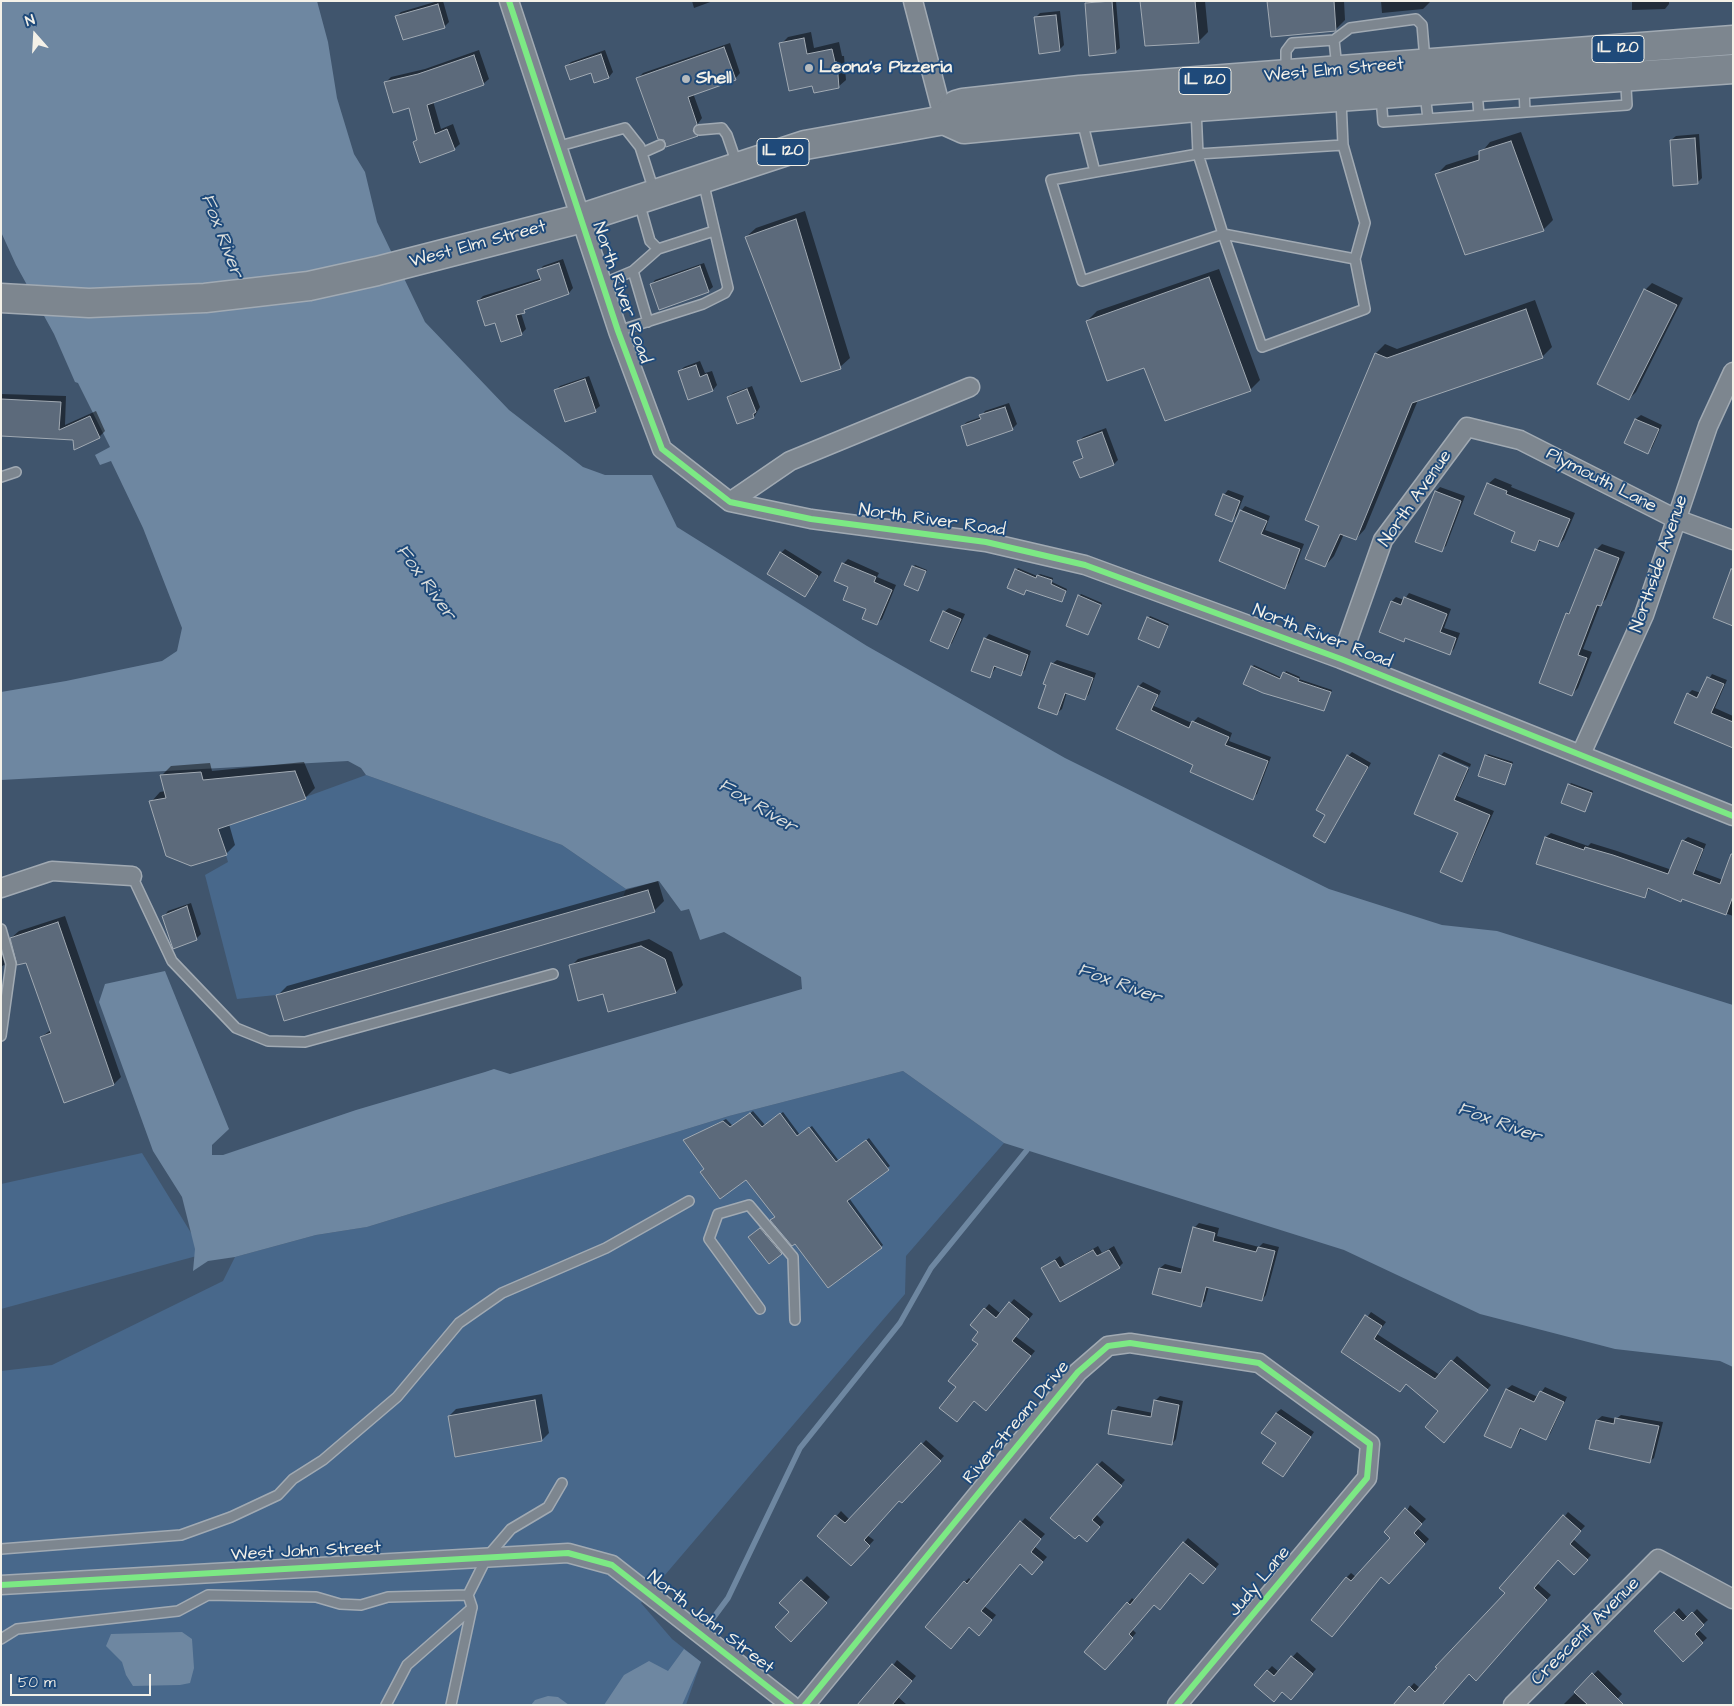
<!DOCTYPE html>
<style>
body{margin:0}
#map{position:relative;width:1734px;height:1706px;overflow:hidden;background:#40556d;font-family:"Architects Daughter",sans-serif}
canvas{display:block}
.frame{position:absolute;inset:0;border:2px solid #f4f1e8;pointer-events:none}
.north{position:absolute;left:10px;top:10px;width:50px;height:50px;-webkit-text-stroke:4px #1f4a7a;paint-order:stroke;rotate:341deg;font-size:14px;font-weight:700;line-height:20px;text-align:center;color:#f4f1e8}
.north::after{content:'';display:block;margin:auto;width:18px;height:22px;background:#f4f1e8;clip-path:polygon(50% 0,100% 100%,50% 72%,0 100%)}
.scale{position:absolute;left:10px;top:1674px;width:141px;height:22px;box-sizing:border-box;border:2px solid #f4f1e8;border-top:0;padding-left:6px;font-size:15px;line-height:18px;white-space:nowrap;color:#f4f1e8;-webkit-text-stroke:4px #1f4a7a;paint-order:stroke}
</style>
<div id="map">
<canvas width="1734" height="1706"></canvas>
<div class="frame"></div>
<div class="north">N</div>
<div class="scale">50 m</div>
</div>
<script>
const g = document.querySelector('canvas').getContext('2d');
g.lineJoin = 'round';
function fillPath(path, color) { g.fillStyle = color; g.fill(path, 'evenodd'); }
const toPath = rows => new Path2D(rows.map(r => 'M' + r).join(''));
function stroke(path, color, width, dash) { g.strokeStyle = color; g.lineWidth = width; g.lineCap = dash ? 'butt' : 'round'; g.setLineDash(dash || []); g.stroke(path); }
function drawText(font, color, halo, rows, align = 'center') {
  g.font = font + ' "Architects Daughter",sans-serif'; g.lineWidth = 4; g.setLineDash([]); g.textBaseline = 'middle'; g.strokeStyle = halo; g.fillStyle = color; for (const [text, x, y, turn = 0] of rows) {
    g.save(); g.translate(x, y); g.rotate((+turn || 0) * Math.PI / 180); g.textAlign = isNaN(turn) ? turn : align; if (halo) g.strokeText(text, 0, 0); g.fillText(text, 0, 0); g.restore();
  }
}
fillPath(toPath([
 [366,775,562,845,626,889,623,897,276,995,237,999,205,875,228,862,218,829],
 [903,1071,1004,1143,906,1256,905,1294,641,1603,672,1639,701,1662,686,1705,1,1705,1,1371,52,1365,223,1281,235,1257,316,1235,367,1227,729,1116],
 [142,1153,204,1254,1,1309,1,1184]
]), '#48688b');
fillPath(toPath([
 [1,1,317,1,328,42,337,98,354,154,365,172,377,222,425,322,509,410,583,467,605,475,652,475,677,527,867,646,1065,758,1329,889,1442,925,1497,931,1733,1005,1733,1367,1720,1361,1615,1349,1480,1314,1344,1250,1004,1143,903,1071,729,1116,367,1227,316,1235,235,1257,208,1261,193,1271,195,1249,182,1197,153,1151,99,1002,105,984,165,971,229,1129,212,1145,212,1155,223,1155,356,1110,485,1072,494,1069,510,1074,802,989,801,977,724,932,700,940,689,909,681,911,659,881,626,889,562,845,366,775,361,768,348,761,1,780,1,692,66,681,162,661,177,651,182,628,143,528,111,461,100,465,95,455,110,447,78,383,75,382,54,334,16,265,1,232],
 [182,1632,192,1639,194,1668,190,1683,180,1685,133,1686,126,1675,122,1662,106,1646,111,1634],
 [684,1649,701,1662,682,1705,604,1705,624,1675,649,1661,668,1671],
 [548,1696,558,1697,569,1705,531,1705,535,1700]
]), '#6e87a1');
fillPath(toPath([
 [438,1,443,1,449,22,444,27,397,16,401,12],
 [692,1,713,1,694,8],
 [1089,1,1116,1,1120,48,1115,52,1086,3],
 [1141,1,1205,1,1208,32,1198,42],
 [1269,1,1344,1,1345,20,1336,29],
 [1381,1,1430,1,1430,2,1423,9,1382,13],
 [1632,1,1669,1,1669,4,1665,9,1632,10],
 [1060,11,1064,45,1059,50,1035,18,1040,13],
 [811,32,814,48,839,42,842,56,844,56,846,80,838,87,813,85,781,44,788,37],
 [730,43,740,73,735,79,693,93,702,118,697,125,703,130,698,135,667,146,638,78,643,73],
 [479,50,489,79,483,84,433,101,441,129,453,124,460,144,454,149,414,142,418,138,409,107,385,83,391,77,425,69],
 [605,50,613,72,609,77,566,67,571,62],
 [1521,132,1553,220,1543,230,1437,174,1446,165,1480,154,1490,142],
 [1699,134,1702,178,1698,182,1671,140,1676,136],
 [805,211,850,358,840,367,746,237,756,228],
 [563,259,573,288,569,293,530,306,521,313,526,329,522,333,478,301,483,296,541,278,539,271,543,266],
 [704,263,713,287,708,291,651,285,655,280],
 [1219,269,1260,380,1250,390,1145,366,1087,321,1097,311],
 [1652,283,1683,298,1636,392,1629,399,1645,290],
 [1535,300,1552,347,1542,357,1418,400,1365,529,1356,539,1344,534,1334,556,1325,566,1321,525,1307,519,1376,353,1385,344,1397,349],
 [700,361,705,373,712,371,717,385,713,390,689,398,680,371,684,367],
 [589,376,600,406,595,410,556,390,560,386],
 [752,386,760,407,754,417,728,397,733,393],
 [1,394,66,396,65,425,96,411,105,431,99,437,74,438,1,435],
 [1009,403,1017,424,1012,429,962,426,967,422,981,417,985,411],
 [1641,415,1662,425,1652,448,1648,452,1626,443,1636,419],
 [1106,428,1118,460,1114,464,1075,462,1084,456,1078,442,1083,437],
 [1495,478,1512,485,1511,487,1575,513,1564,539,1558,546,1542,539,1534,550,1517,531,1488,484],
 [1440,487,1465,496,1446,546,1441,550,1436,491],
 [1228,490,1244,496,1236,516,1232,520,1224,495],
 [1245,506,1270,516,1265,530,1304,544,1289,583,1285,587,1241,511],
 [1602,544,1625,552,1606,599,1600,605,1583,649,1592,652,1578,688,1572,694,1567,614,1573,608,1596,550],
 [785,549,822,572,805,596,781,553],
 [848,559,879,573,877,577,896,585,882,619,877,623,843,564],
 [915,565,927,570,918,589,913,567],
 [1018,568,1037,576,1040,574,1053,578,1052,582,1067,589,1064,598,1062,600,1016,570],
 [1409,593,1451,609,1444,628,1460,633,1454,649,1450,653,1407,637,1403,641,1380,632,1392,601,1396,597,1404,600],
 [1081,594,1102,603,1088,634,1079,596],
 [949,608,965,614,952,643,947,648,944,612],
 [1150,616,1169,624,1159,646,1148,618],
 [989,634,1031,651,1025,670,1020,674,997,666,989,677,985,639],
 [1057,660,1096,673,1089,694,1085,699,1067,692,1062,709,1057,713,1047,684,1052,664],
 [1254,665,1282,678,1286,671,1300,677,1299,679,1332,690,1325,708,1323,710,1252,667],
 [1712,674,1727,680,1715,708,1733,716,1733,745,1688,694,1692,690,1701,693],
 [1143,682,1161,691,1154,706,1192,723,1198,717,1232,733,1229,741,1271,757,1257,794,1252,798,1194,764,1118,729,1139,686],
 [1352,752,1371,763,1325,842,1327,814,1348,756],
 [1444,752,1471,764,1470,767,1441,755],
 [1488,754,1513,762,1504,784,1486,756],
 [1440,757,1469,769,1457,796,1494,811,1465,876,1461,880,1460,833],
 [304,762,315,788,305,798,229,824,235,845,226,854,151,802,160,792,166,791,161,776,171,766,210,763,212,771],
 [1571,783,1593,791,1586,809,1569,785],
 [1551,833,1588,846,1591,843,1617,851,1672,870,1683,841,1688,837,1706,844,1696,870,1723,880,1733,854,1733,916,1683,898,1681,900,1650,888,1644,897,1537,863,1546,837],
 [658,881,664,901,654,911,277,996,287,986],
 [191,903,201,934,196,939,164,916,168,911],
 [65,916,121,1077,114,1084,65,1101,41,1037,51,1030,27,962,11,938,19,931],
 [1,932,11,960,1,967],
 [649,939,672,952,683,985,676,992,604,993,571,966,578,959],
 [753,1111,765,1125,783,1112,800,1135,812,1126,839,1161,869,1138,890,1166,849,1198,883,1245,881,1247,776,1216,747,1178,706,1169,685,1140,726,1119,733,1126],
 [1199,1223,1219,1228,1217,1236,1259,1247,1263,1243,1279,1247,1266,1295,1262,1300,1209,1286,1205,1301,1201,1305,1154,1293,1160,1268,1165,1264,1183,1269,1194,1228],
 [762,1227,783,1251,769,1262,751,1235],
 [1098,1246,1102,1253,1114,1246,1123,1263,1119,1267,1042,1269,1060,1256,1065,1265],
 [1014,1299,1033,1314,1015,1336,1035,1351,990,1405,958,1386,979,1344,980,1332,972,1325,989,1304,1001,1314],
 [1371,1312,1386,1322,1377,1334,1440,1375,1457,1356,1491,1385,1448,1436,1440,1411,1406,1383,1342,1352],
 [1512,1385,1538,1397,1545,1387,1567,1397,1550,1434,1545,1439,1522,1428,1511,1447,1486,1435,1507,1389],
 [542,1394,549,1433,542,1440,456,1455,449,1416,456,1409],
 [1160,1396,1183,1401,1176,1439,1172,1444,1114,1411,1118,1406,1153,1413,1155,1401],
 [1281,1409,1314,1432,1287,1471,1277,1443,1276,1413],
 [1621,1415,1663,1422,1654,1458,1649,1462,1597,1420,1602,1416,1616,1419],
 [926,1440,944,1456,906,1497,899,1499,867,1535,874,1540,851,1565,819,1536,841,1511,850,1520],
 [1102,1461,1125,1480,1096,1514,1104,1522,1092,1536,1079,1533,1098,1465],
 [1410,1505,1426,1519,1417,1528,1429,1539,1394,1578,1382,1576,1312,1620,1347,1577,1351,1573,1356,1577,1392,1538],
 [1568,1512,1585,1526,1573,1539,1591,1555,1574,1574,1558,1559,1537,1583,1551,1595,1480,1675,1469,1673,1397,1702,1414,1683,1420,1688,1507,1593],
 [1025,1518,1045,1534,1034,1546,1047,1557,1036,1569,1020,1563,984,1606,996,1615,983,1630,965,1582,969,1578,971,1580],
 [1188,1538,1219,1564,1208,1578,1191,1572,1155,1603,1132,1629,1136,1633,1109,1664,1128,1603,1132,1598,1135,1601],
 [807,1576,830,1597,796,1636,791,1612,781,1603],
 [1679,1608,1688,1618,1697,1609,1708,1620,1698,1629,1707,1638,1683,1660,1655,1631],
 [1297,1652,1316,1669,1295,1694,1267,1671,1272,1666,1279,1672],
 [897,1660,916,1676,898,1697,907,1705,865,1705],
 [1598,1670,1622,1694,1612,1705,1563,1705]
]), '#0007');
stroke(toPath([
 [708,1625,728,1598,800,1448,900,1323,931,1268,1027,1150]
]), '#6e87a1', 5.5);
const building = toPath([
 [1112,1,1116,53,1089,56,1085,3,1112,1],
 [1140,1,1195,1,1199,43,1145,46,1140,1],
 [1267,1,1334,1,1336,31,1271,37,1267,1],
 [438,4,445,28,403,40,395,16,438,4],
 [1056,15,1060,51,1039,54,1034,17,1056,15],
 [804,38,807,54,832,49,835,62,837,62,839,88,814,93,812,86,789,91,779,43,804,38],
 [724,47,736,80,688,97,697,124,693,131,698,136,666,147,664,140,658,139,636,78,724,47],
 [601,54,609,78,594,83,591,73,570,80,565,66,601,54],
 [474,55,484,85,427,105,435,134,447,129,455,150,420,163,413,142,417,140,409,108,393,113,384,82,418,74,474,55],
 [1695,138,1698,184,1673,186,1670,140,1695,138],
 [1511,141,1544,231,1465,255,1435,174,1479,160,1479,151,1511,141],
 [796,219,841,369,801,382,745,237,796,219],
 [559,263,569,294,524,310,525,313,516,315,522,335,501,342,495,323,485,326,477,301,541,280,537,270,559,263],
 [700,266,709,292,659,310,650,284,700,266],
 [1209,277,1251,391,1165,421,1144,368,1107,381,1086,321,1209,277],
 [1644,289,1677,305,1629,400,1597,384,1644,289],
 [1526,309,1543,358,1412,403,1356,540,1340,534,1325,567,1305,559,1319,526,1305,520,1375,353,1387,358,1526,309],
 [696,365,700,377,707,374,713,391,688,400,678,371,696,365],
 [585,379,596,412,565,422,554,390,585,379],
 [747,389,756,412,753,414,754,418,737,424,727,397,747,389],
 [1,399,61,402,59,430,90,416,100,438,74,450,73,440,1,436,1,399],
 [1005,407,1013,430,967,446,961,426,981,419,979,415,1005,407],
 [1635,419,1659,429,1648,454,1624,443,1635,419],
 [1102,432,1114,465,1080,478,1073,462,1083,458,1077,441,1102,432],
 [1487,483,1507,491,1506,494,1570,519,1558,547,1539,540,1535,551,1511,542,1515,532,1474,514,1487,483],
 [1435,491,1461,501,1442,552,1415,542,1435,491],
 [1223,494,1240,501,1232,522,1215,515,1223,494],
 [1240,510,1267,521,1261,534,1300,549,1285,589,1219,561,1240,510],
 [1595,549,1619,558,1601,606,1597,605,1578,655,1587,658,1572,696,1539,683,1566,613,1569,614,1595,549],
 [780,552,818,576,805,597,767,574,780,552],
 [842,563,876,577,874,582,892,590,877,625,862,619,866,609,843,600,848,587,834,581,842,563],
 [912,566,926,571,918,591,904,585,912,566],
 [1015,569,1036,578,1037,575,1052,580,1051,584,1066,591,1062,602,1026,590,1024,595,1007,588,1015,569],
 [1731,569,1733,569,1733,626,1713,618,1731,569],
 [1078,595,1101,605,1088,635,1066,626,1078,595],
 [1404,597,1447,614,1440,632,1456,638,1450,655,1405,638,1404,642,1379,632,1391,601,1401,605,1404,597],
 [943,611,961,619,948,649,930,641,943,611],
 [1147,617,1168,626,1159,648,1138,639,1147,617],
 [984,638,1028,655,1021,676,994,666,990,678,971,671,984,638],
 [1051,663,1093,678,1085,700,1065,693,1057,715,1038,708,1046,685,1043,684,1051,663],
 [1251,666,1280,679,1283,672,1299,679,1298,681,1331,692,1324,711,1263,693,1243,684,1251,666],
 [1707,677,1724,684,1711,713,1733,722,1733,748,1674,723,1687,693,1697,698,1707,677],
 [1138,686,1158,695,1151,710,1189,728,1192,721,1229,737,1225,745,1268,761,1253,800,1190,772,1193,765,1116,729,1138,686],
 [1347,755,1368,767,1325,843,1313,836,1325,815,1316,810,1347,755],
 [1439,755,1468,768,1454,800,1490,815,1462,882,1440,872,1458,833,1414,814,1439,755],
 [1485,755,1512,764,1505,785,1478,776,1485,755],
 [295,771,306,799,218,829,227,855,191,866,166,856,149,801,166,798,160,775,201,772,203,780,295,771],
 [1568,784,1592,793,1585,812,1561,803,1568,784],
 [1545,837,1584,850,1585,847,1613,855,1668,874,1682,840,1703,849,1693,874,1720,884,1731,854,1733,854,1733,896,1726,915,1682,899,1681,902,1648,888,1645,898,1536,864,1545,837],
 [648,890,655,912,284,1021,276,995,648,890],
 [187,906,197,940,173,949,162,916,187,906],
 [58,922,114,1085,64,1103,40,1037,51,1033,26,963,17,965,10,938,58,922],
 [641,946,665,959,676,993,608,1012,603,994,578,1001,569,965,641,946],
 [750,1113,762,1127,780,1113,797,1136,809,1127,836,1162,866,1140,889,1170,847,1201,882,1248,828,1288,795,1244,792,1246,770,1220,775,1217,746,1180,720,1199,700,1172,704,1169,683,1140,723,1121,730,1127,750,1113],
 [1193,1227,1215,1233,1213,1241,1256,1252,1258,1247,1275,1251,1262,1301,1206,1287,1201,1307,1152,1294,1159,1268,1181,1273,1193,1227],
 [760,1228,782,1254,769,1264,748,1237,760,1228],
 [1093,1250,1097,1256,1109,1250,1120,1268,1060,1302,1041,1268,1055,1260,1060,1268,1093,1250],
 [1009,1302,1029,1319,1012,1341,1031,1356,986,1411,974,1401,957,1422,939,1408,956,1387,948,1381,978,1344,972,1340,978,1332,970,1325,984,1308,996,1318,1009,1302],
 [1365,1315,1382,1326,1374,1339,1435,1379,1451,1360,1488,1390,1444,1443,1425,1427,1438,1411,1406,1384,1400,1392,1341,1352,1365,1315],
 [1506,1389,1534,1402,1540,1391,1564,1402,1546,1440,1520,1428,1511,1448,1484,1436,1506,1389],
 [535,1400,542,1441,455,1457,448,1416,535,1400],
 [1154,1400,1179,1405,1172,1445,1108,1434,1112,1410,1151,1417,1154,1400],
 [1276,1413,1311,1437,1283,1477,1262,1463,1276,1443,1261,1433,1276,1413],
 [1615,1418,1659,1426,1650,1463,1589,1449,1596,1420,1614,1424,1615,1418],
 [921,1443,941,1461,902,1503,899,1501,864,1540,870,1546,851,1566,817,1536,835,1515,845,1523,921,1443],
 [1097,1464,1122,1486,1092,1520,1100,1527,1087,1542,1079,1535,1075,1539,1050,1518,1097,1464],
 [1405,1508,1422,1524,1414,1533,1425,1544,1389,1584,1381,1577,1332,1637,1311,1620,1346,1577,1351,1581,1390,1538,1384,1532,1405,1508],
 [1563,1515,1581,1531,1570,1544,1588,1560,1574,1575,1558,1560,1534,1588,1547,1600,1476,1681,1469,1674,1442,1705,1393,1705,1409,1686,1415,1692,1437,1668,1435,1667,1505,1593,1499,1588,1563,1515],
 [1020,1521,1041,1539,1031,1552,1043,1562,1032,1575,1020,1564,981,1611,992,1620,979,1636,969,1627,951,1649,925,1627,964,1581,967,1584,1020,1521],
 [1183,1542,1216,1569,1203,1584,1190,1573,1160,1610,1154,1605,1129,1634,1133,1638,1105,1670,1084,1652,1127,1602,1130,1605,1183,1542],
 [801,1580,827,1603,791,1642,775,1627,789,1612,779,1603,801,1580],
 [1674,1612,1683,1621,1692,1612,1704,1625,1695,1634,1703,1643,1683,1662,1654,1631,1674,1612],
 [1291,1656,1313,1674,1291,1700,1282,1692,1274,1702,1254,1685,1267,1670,1274,1676,1291,1656],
 [892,1664,912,1681,892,1705,857,1705,892,1664],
 [1592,1673,1624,1705,1588,1705,1574,1692,1592,1673]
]);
fillPath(building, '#5c6a7b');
stroke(building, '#a1aab3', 1);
const lane = toPath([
 [1334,40,1337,68],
 [1286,73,1286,51,1292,43,1334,40,1350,28,1416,19,1422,25,1425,60],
 [1524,88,1525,112],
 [1477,91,1479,115],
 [1425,94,1428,119],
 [1381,97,1383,122,1627,105,1624,50],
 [1082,121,1095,172,1051,180,1082,281,1223,234,1198,154,1196,109],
 [699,130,722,128,727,135,737,164],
 [1343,145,1365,223,1355,259,1365,309,1262,347,1223,234,1355,259],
 [556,147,625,128,640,147,654,191],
 [642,153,660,145],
 [1095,172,1198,154,1343,145,1341,100],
 [639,202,650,241,658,249],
 [633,271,648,322],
 [602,284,633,271,658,249,714,231],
 [618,331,703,304,725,293,728,288,703,181],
 [1,477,16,472],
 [132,876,172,961,236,1028,268,1041,305,1042,553,974],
 [1,929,11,964,1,1036],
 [760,1309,709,1239,718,1214,749,1205,793,1257,795,1320],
 [1,1549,181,1535,231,1517,278,1495,293,1479,323,1460,397,1397,459,1323,502,1293,606,1248,689,1201],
 [1,1639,17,1629,178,1611,208,1595,316,1597,340,1604,361,1605,388,1597,468,1595],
 [386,1705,407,1665,472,1608],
 [451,1705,472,1607,468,1595,487,1557,511,1529,548,1507,562,1483]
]);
const street = toPath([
 [509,1,618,331,662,449,730,502,811,519,986,542,1085,565,1341,659,1733,816],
 [913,1,944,120],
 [730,502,790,461,970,387],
 [1341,659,1383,540,1467,427,1520,440,1676,519,1733,540],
 [1581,754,1644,615,1708,426,1733,372],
 [1,888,52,871,132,876],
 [1,1585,568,1553,612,1565,791,1705],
 [805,1705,1078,1372,1108,1346,1130,1343,1259,1363,1370,1444,1367,1478,1177,1705],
 [1513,1705,1658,1559,1733,1599]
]);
const primary = toPath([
 [944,120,956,105,963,103,1080,90,1733,40],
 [1,298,89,303,205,298,309,286,377,271,579,219,805,145,944,120,964,129,1196,107,1733,69]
]);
stroke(lane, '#a1aab3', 12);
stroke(street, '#a1aab3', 21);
stroke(primary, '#a1aab3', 31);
stroke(lane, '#7d868f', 9);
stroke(street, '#7d868f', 18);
stroke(primary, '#7d868f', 28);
stroke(toPath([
 [509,1,618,331,662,449,730,502,811,519,986,542,1085,565,1341,659,1733,816],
 [1,1585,568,1553,612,1565,791,1705],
 [805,1705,1078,1372,1108,1346,1130,1343,1259,1363,1370,1444,1367,1478,1177,1705]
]), '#7ce984', 6);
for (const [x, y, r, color] of [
 [809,68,5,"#b5babd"],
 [686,79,5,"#b5babd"]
]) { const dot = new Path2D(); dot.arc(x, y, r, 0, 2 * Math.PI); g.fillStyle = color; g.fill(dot); stroke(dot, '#1f4a7a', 2); }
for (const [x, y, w] of [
 [1618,49,52],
 [1205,81,52],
 [783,152,52]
]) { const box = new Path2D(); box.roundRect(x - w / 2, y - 13.5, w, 27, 4); g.fillStyle = '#1f4a7a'; g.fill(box); stroke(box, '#f4f1e8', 1); }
drawText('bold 16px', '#f4f1e8', null, [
 ["IL 120",1618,49],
 ["IL 120",1205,81],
 ["IL 120",783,152]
]);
drawText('bold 18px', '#f4f1e8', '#1f4a7a', [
 ["Leona's Pizzeria",819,68],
 ["Shell",696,79]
], 'left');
drawText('18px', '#f4f1e8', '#1f4a7a', [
 ["West Elm Street",1334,71,-5],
 ["West Elm Street",478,245,-15],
 ["North River Road",621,293,71],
 ["Plymouth Lane",1601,481,27],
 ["North Avenue",1416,499,-55],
 ["North River Road",932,521,8],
 ["Northside Avenue",1660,564,-71],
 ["North River Road",1322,637,21],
 ["Riverstream Drive",1017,1423,-50],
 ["West John Street",306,1552,-3],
 ["Judy Lane",1260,1582,-50],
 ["North John Street",710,1623,38],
 ["Crescent Avenue",1586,1632,-45]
]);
drawText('italic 19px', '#dadddb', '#1f4a7a', [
 ["Fox River",221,236,69],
 ["Fox River",425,583,54],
 ["Fox River",757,807,31],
 ["Fox River",1119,985,20],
 ["Fox River",1499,1124,20]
]);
</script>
